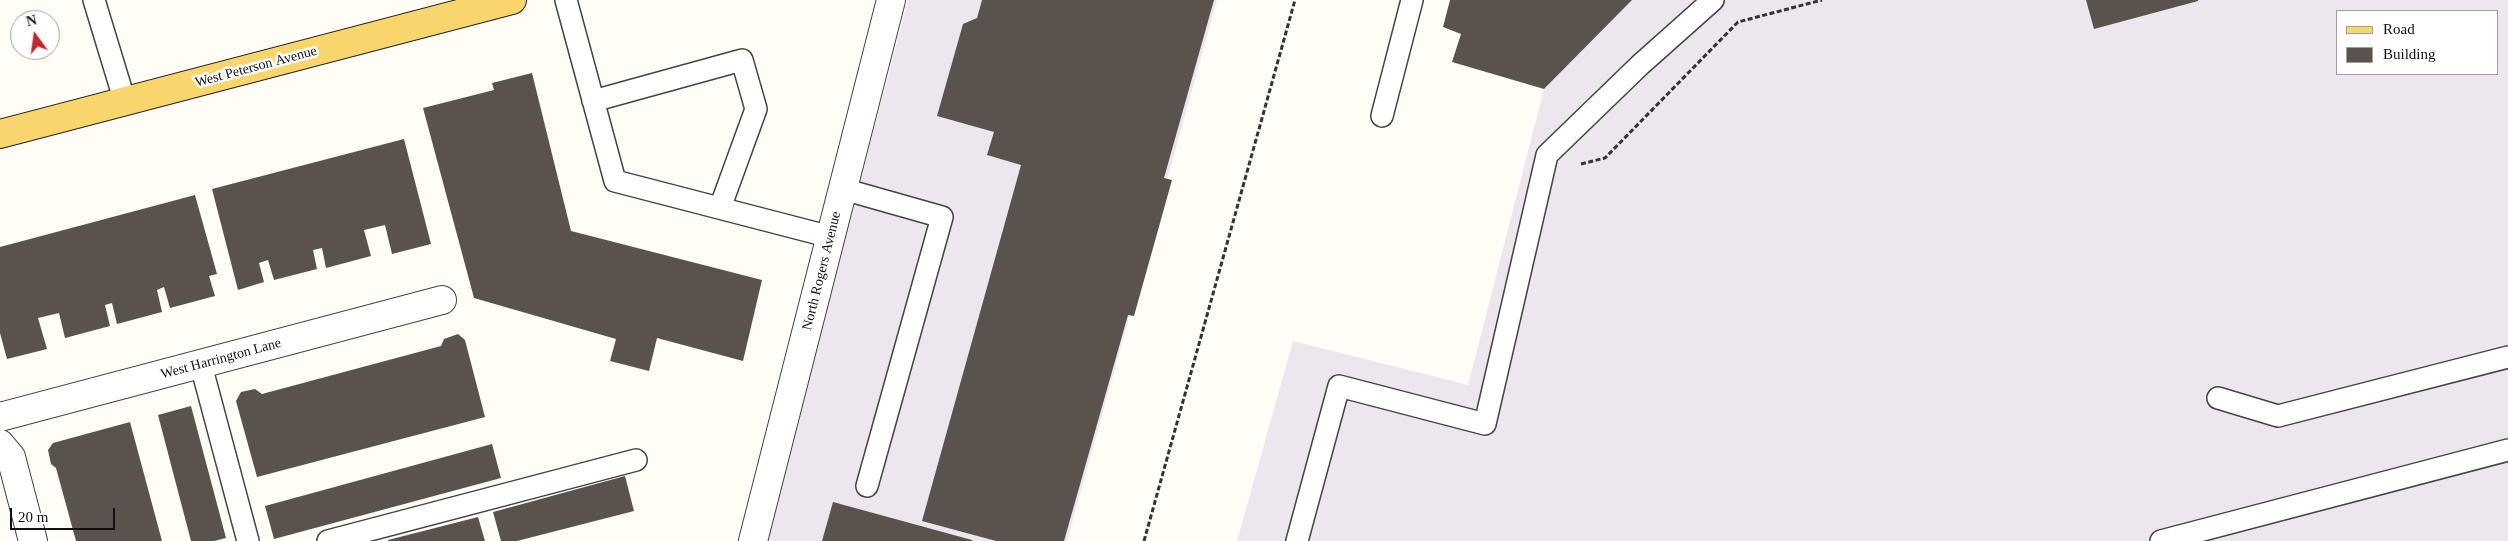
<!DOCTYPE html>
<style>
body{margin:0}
#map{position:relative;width:2508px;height:541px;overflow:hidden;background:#fffdf5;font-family:Georgia,serif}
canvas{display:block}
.legend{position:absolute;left:2336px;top:10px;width:162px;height:65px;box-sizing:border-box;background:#fff;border:1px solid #a0a0a0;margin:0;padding:6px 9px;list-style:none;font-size:15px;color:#111}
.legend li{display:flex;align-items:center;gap:10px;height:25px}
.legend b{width:25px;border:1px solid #a0a0a0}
.north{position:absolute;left:10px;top:10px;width:50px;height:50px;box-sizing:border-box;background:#fff;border:1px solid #a0a0a0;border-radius:50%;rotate:346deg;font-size:14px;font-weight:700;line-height:20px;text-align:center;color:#111}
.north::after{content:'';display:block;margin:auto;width:18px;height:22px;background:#c4262e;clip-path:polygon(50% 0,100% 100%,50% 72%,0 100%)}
.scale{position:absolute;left:10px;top:508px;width:105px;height:22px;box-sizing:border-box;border:2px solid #111;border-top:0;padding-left:6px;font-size:15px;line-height:18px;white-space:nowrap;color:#111;-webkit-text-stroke:4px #fff;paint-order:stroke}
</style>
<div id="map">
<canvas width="2508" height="541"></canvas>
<ul class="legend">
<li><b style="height:6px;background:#f9d66b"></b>Road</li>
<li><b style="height:14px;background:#5a524d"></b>Building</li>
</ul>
<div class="north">N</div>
<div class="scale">20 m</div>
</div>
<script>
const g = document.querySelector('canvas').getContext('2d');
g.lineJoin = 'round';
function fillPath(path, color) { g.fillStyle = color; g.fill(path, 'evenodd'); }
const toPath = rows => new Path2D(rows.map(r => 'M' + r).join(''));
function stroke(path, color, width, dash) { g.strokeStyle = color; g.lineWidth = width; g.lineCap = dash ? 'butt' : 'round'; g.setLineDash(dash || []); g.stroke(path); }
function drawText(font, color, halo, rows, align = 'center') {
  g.font = font + ' Georgia,serif'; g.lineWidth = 5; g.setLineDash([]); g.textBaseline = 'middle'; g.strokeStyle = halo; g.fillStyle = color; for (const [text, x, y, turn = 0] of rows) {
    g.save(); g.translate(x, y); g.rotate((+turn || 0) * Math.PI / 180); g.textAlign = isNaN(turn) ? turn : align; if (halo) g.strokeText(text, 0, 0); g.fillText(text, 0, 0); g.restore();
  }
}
fillPath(toPath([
 [908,0,1217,0,1067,541,765,541],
 [1632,0,2508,0,2508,541,1237,541,1293,341,1468,385,1544,89],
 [2337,11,2497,11,2497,74,2337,74]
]), '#eee6ef');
fillPath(toPath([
 [982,0,1214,0,1164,178,1172,180,1134,316,1128,315,1064,541,996,541,922,521,1021,165,987,155,994,132,937,116,963,24,977,18],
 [1450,0,1632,0,1544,89,1452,62,1461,34,1443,27],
 [2086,0,2198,0,2198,1,2094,29],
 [532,73,571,231,762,280,743,361,657,338,649,371,610,361,616,339,474,298,423,108,494,90,492,83],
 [404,139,431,244,392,254,385,225,364,230,371,256,326,268,322,248,313,250,317,269,274,280,268,260,259,263,264,282,238,290,212,189],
 [195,195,217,274,209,276,215,296,170,308,164,287,157,290,162,312,117,324,112,303,105,305,110,326,65,338,59,313,38,318,47,349,7,359,0,333,0,247],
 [458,334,465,340,485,417,257,477,236,401,241,392,255,389,262,394,441,346,444,339],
 [191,406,226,538,214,541,191,541,158,415],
 [130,422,162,541,76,541,56,468,51,464,48,450,53,443],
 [492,444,501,478,274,539,265,506],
 [625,476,634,511,517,541,501,541,493,512],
 [833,502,972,540,972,541,822,541],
 [478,517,485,541,388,541,388,540]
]), '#5a524d');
const lane = toPath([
 [94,0,125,102],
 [566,0,615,181,831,237],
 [593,101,742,60,756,109,720,208],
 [1382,116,1412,0],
 [843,189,942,217,867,486],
 [201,365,248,541],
 [2218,398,2278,416,2508,357],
 [328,541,636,460],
 [1297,541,1339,386,1485,424,1547,155,1640,65,1713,0],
 [2161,541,2508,450]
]);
const street = toPath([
 [0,417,442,300],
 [0,444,11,457,33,541],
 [753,541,891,0]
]);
const primary = toPath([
 [0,134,512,0]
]);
stroke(lane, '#444', 24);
stroke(street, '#444', 30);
stroke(primary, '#222', 30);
stroke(toPath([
 [1581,164,1605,158,1738,22,1822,0],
 [1144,541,1295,0]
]), '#333', 3, [5, 2.5]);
stroke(lane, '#fff', 21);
stroke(street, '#fff', 28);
stroke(primary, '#f9d66b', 28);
drawText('14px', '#111', '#fff', [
 ["West Peterson Avenue",256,67,-15],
 ["North Rogers Avenue",822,271,-76],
 ["West Harrington Lane",221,359,-15]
]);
</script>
